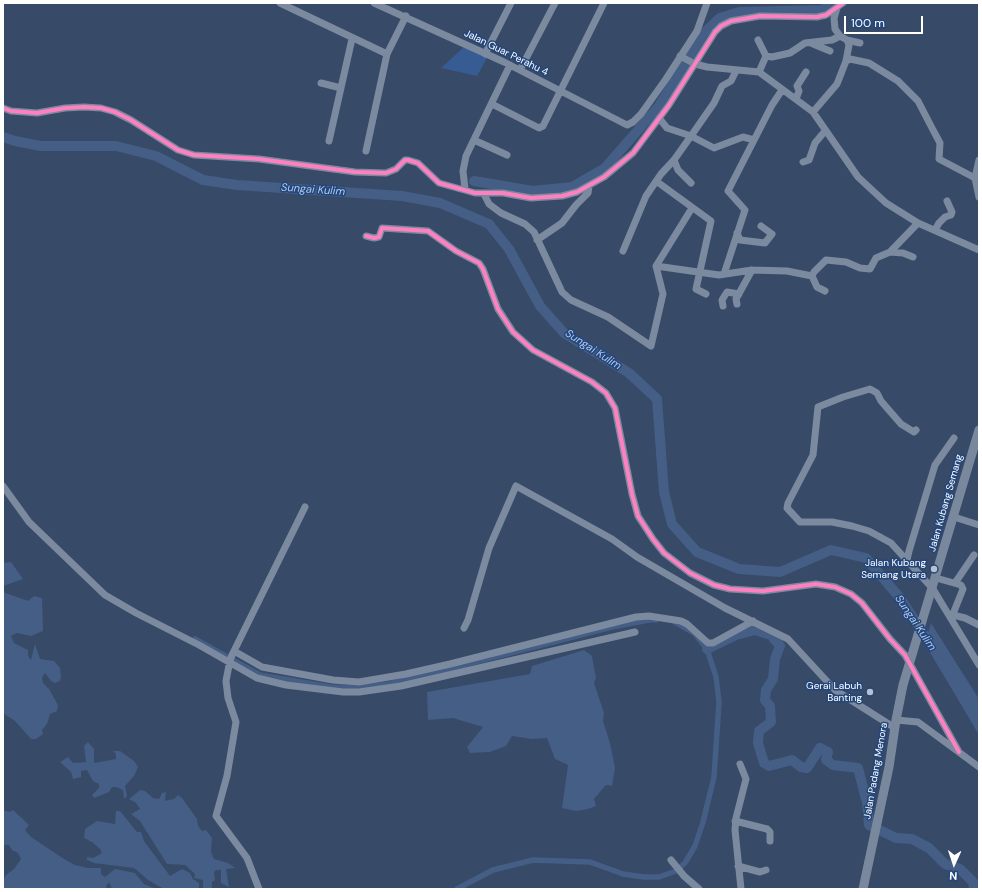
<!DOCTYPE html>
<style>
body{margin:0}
#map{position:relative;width:982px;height:892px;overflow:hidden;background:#374a68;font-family:"DM Sans",sans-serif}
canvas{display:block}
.frame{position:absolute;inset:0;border:4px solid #fff;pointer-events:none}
.north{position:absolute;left:934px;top:844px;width:40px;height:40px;-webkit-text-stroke:3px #23467c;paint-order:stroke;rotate:183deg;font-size:11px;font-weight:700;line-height:16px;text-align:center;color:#fff}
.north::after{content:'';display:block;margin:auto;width:14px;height:18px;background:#fff;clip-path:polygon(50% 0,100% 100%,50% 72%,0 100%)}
.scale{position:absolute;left:844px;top:16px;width:79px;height:18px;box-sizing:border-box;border:2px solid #fff;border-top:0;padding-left:5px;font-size:12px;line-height:14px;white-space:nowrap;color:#fff;-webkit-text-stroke:3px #23467c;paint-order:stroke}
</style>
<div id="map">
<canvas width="982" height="892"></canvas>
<div class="frame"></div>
<div class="north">N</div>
<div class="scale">100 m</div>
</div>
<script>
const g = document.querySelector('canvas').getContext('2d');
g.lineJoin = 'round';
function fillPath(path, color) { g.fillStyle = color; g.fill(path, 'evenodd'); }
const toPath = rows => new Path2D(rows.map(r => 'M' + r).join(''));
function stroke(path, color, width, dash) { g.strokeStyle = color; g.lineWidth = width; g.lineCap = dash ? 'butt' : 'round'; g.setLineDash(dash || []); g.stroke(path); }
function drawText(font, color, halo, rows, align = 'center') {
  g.font = font + ' "DM Sans",sans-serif'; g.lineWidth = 3; g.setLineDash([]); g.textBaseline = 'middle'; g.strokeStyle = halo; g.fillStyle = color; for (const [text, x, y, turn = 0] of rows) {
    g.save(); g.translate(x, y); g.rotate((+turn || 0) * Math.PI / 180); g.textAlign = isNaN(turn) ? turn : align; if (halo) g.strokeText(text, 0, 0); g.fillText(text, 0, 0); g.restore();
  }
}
fillPath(toPath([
 [464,47,487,58,477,76,441,68]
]), '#365c93');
fillPath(toPath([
 [11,562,23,579,3,586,3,563],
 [3,592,28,601,34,596,42,598,43,631,31,636,17,633,11,636,14,643,28,650,28,656,31,660,35,644,40,659,54,661,60,668,61,676,60,681,55,683,51,681,45,673,42,678,43,683,49,689,58,705,57,711,50,714,47,724,42,730,43,734,36,739,31,739,15,721,3,713],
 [931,623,979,699,979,735,925,644],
 [584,650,592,656,596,678,594,683,604,713,603,721,610,743,615,768,612,786,606,785,594,799,596,806,588,809,576,811,562,808,568,765,555,759,547,738,532,739,512,736,506,746,490,752,470,753,467,747,483,727,453,718,428,720,427,692,530,674,532,666],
 [88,742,94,749,94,763,116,759,116,754,113,751,120,751,134,761,138,767,134,776,125,786,127,796,124,799,123,790,116,787,112,787,109,792,94,798,92,795,99,788,99,784,93,781,87,770,81,771,81,777,73,779,71,772,60,762,68,757,73,763,86,762,84,746],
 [140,790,145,791,153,798,159,799,162,793,166,792,165,801,174,799,178,795,182,798,197,819,198,826,202,831,206,830,212,838,211,852,214,859,228,863,235,868,226,869,229,887,221,883,221,870,216,870,214,872,215,880,212,882,212,889,205,889,203,887,203,880,194,878,195,874,185,865,167,864,140,821,131,814,140,809,136,803,129,799],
 [3,810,10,812,13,810,29,825,25,830,31,837,64,859,75,865,88,868,101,868,101,874,105,877,115,869,135,873,144,884,156,889,112,889,109,882,106,886,107,889,3,889,3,880,6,875,14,869,21,859,18,853,12,850,9,845,3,845],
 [116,811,120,811,137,832,141,832,144,841,170,876,182,869,190,873,193,879,199,883,199,889,164,889,148,880,134,868,94,863,87,860,87,857,93,858,102,853,100,849,92,842,84,838,85,829,97,821,115,824]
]), '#455e85');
stroke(toPath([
 [195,639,260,675,331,687,358,688,389,684,612,627,649,620,656,620],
 [457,889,493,870,533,860,590,862,623,874,644,877,659,877,676,871,685,863,695,846,703,822,714,777,719,702,716,677,707,649,694,633,675,622]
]), '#455e85', 5.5);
stroke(toPath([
 [3,137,15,141,41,146,116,146,156,156,203,180,237,185,402,196,440,203,489,224,509,249,540,306,564,333,629,373,657,399,664,492,672,524,697,552,739,569,780,572,831,550,866,558,900,598,933,648],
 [474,181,533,191,572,187,605,168,659,106,704,33,720,18,739,12,821,10,832,6,834,3],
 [707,649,736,635,755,630,771,635,780,646,775,659,773,679,766,690,765,700,770,706,771,722,759,731,758,743,764,763,769,766,792,760,801,767,807,768,820,748,828,752,826,760,833,765,858,768,867,803,869,825,896,838,912,839,929,848,945,864,960,869,973,882,974,889]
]), '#455e85', 10);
stroke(toPath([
 [280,3,387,54],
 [374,3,504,62,627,125,633,122,641,114,666,79,697,31,707,3],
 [758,40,766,56,759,72],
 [847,40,860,43],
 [813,44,830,51],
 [485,54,511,3],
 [680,56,695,64,707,67,759,72,813,112,858,177,886,203,918,223,979,250],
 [766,56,772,57,790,53,805,43,832,40,840,36],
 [846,61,850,59,869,63,898,81,918,101,932,128,940,143,939,159,975,178],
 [520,70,555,3],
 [321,83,341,88],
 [796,99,799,91,797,86,806,72],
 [492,104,539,128,543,126,604,3],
 [3,108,11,111,37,113,65,108,84,107,101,108,115,112,131,120,178,150,194,155,259,159,355,172,386,173,396,169,405,160,408,160,418,163,439,183,475,193,503,193,531,198,562,196,577,192,604,177,633,153,669,105,715,32,721,26,731,21,760,16,817,17,826,15,843,3],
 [813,112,837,84,846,61,849,45,847,40,840,36,835,29,834,18,837,8],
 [659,118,667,128,691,136,714,148,743,137,754,140],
 [474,140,507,155],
 [329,141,352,39],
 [366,151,387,54,406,16],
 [674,160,678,170,691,183],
 [979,160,975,178,979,197],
 [803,162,809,160,815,143,825,131],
 [656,181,711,221,696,289,706,294],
 [465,189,463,171,466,156,510,65],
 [484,194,489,204,501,213,525,224,534,232,562,292,571,300,608,317,651,346,663,294,656,266,692,208],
 [935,230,939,223,945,217,951,215,952,212,947,201],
 [737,233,740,240,765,243,772,234,761,226],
 [366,236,374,238,379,237,382,228,428,231,456,251,479,263,483,269,498,309,513,332,533,350,592,382,606,393,615,408,632,494,638,516,653,539,664,553,690,573,714,585,730,589,763,591,816,584,835,587,851,594,862,603,890,639,905,655,959,752],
 [537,240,562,223,576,205,588,193,589,186],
 [623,251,646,196,661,174,674,160,691,136,714,103,722,86,731,81,736,71],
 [890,252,918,223],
 [656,266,719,275,752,270,787,271,812,276,817,287,825,291],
 [724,274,745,210,728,191,772,105,782,90],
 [812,276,814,272,826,260,846,262,860,268,870,269,876,258,890,252,903,253,913,257],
 [737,304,736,299,752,270],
 [723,306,722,300,727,292,739,294],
 [916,430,914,432,901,424,881,401,877,393,870,389,843,397,818,407,813,455,788,503,787,508,800,522,832,522,852,526,869,531,891,543,933,589,979,665],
 [3,486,29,522,105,595,136,613,199,645,257,678,286,685,343,692,359,692,401,686,635,632],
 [954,517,979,525],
 [907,560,909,551,935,465,954,438],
 [936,578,961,585,963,589,953,614],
 [955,583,974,555],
 [949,614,965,618,979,625],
 [464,628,468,620,489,548,516,486,612,539,637,557,725,608,788,639,835,690,895,728],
 [234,651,262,667,333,680,359,682,406,674,450,664,636,617,649,616,681,621,687,624,708,643,713,643,753,621],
 [896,720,918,722,979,767],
 [740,764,746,779,736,818,735,830,741,889],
 [735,821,767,829,770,832,770,841],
 [671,860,684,876,699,889],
 [738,866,760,872,766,870],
 [259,889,247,858,216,816,227,776,236,722,228,698,226,681,230,660,233,653,305,507]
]), '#7c8a9f', 7);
stroke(toPath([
 [863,889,889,767,896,720,903,685,979,430]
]), '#7a889e', 9);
stroke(toPath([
 [3,108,11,111,37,113,65,108,84,107,101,108,115,112,131,120,178,150,194,155,259,159,355,172,386,173,396,169,405,160,408,160,418,163,439,183,475,193,503,193,531,198,562,196,577,192,604,177,633,153,669,105,715,32,721,26,731,21,760,16,817,17,826,15,843,3],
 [366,236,374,238,379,237,382,228,428,231,456,251,479,263,483,269,498,309,513,332,533,350,592,382,606,393,615,408,632,494,638,516,653,539,664,553,690,573,714,585,730,589,763,591,816,584,835,587,851,594,862,603,890,639,905,655,959,752]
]), '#ff80c0', 4);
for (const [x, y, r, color] of [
 [934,569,4,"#b9c0ca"],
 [870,692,4,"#b9c0ca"]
]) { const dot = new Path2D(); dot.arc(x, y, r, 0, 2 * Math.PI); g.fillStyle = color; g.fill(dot); stroke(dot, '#23467c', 1.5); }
drawText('10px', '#fff', '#23467c', [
 ["Jalan Guar Perahu 4",506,53,26],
 ["Jalan Kubang Semang",946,503,-74],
 ["Jalan Padang Menora",876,771,-80]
]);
drawText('10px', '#fff', '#23467c', [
 ["Jalan Kubang",926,563],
 ["Semang Utara",926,575],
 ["Gerai Labuh",862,686],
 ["Banting",862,698]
], 'right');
drawText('italic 11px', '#b1caed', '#23467c', [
 ["Sungai Kulim",313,190,4],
 ["Sungai Kulim",593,350,33],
 ["Sungai Kulim",915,623,56]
]);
</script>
